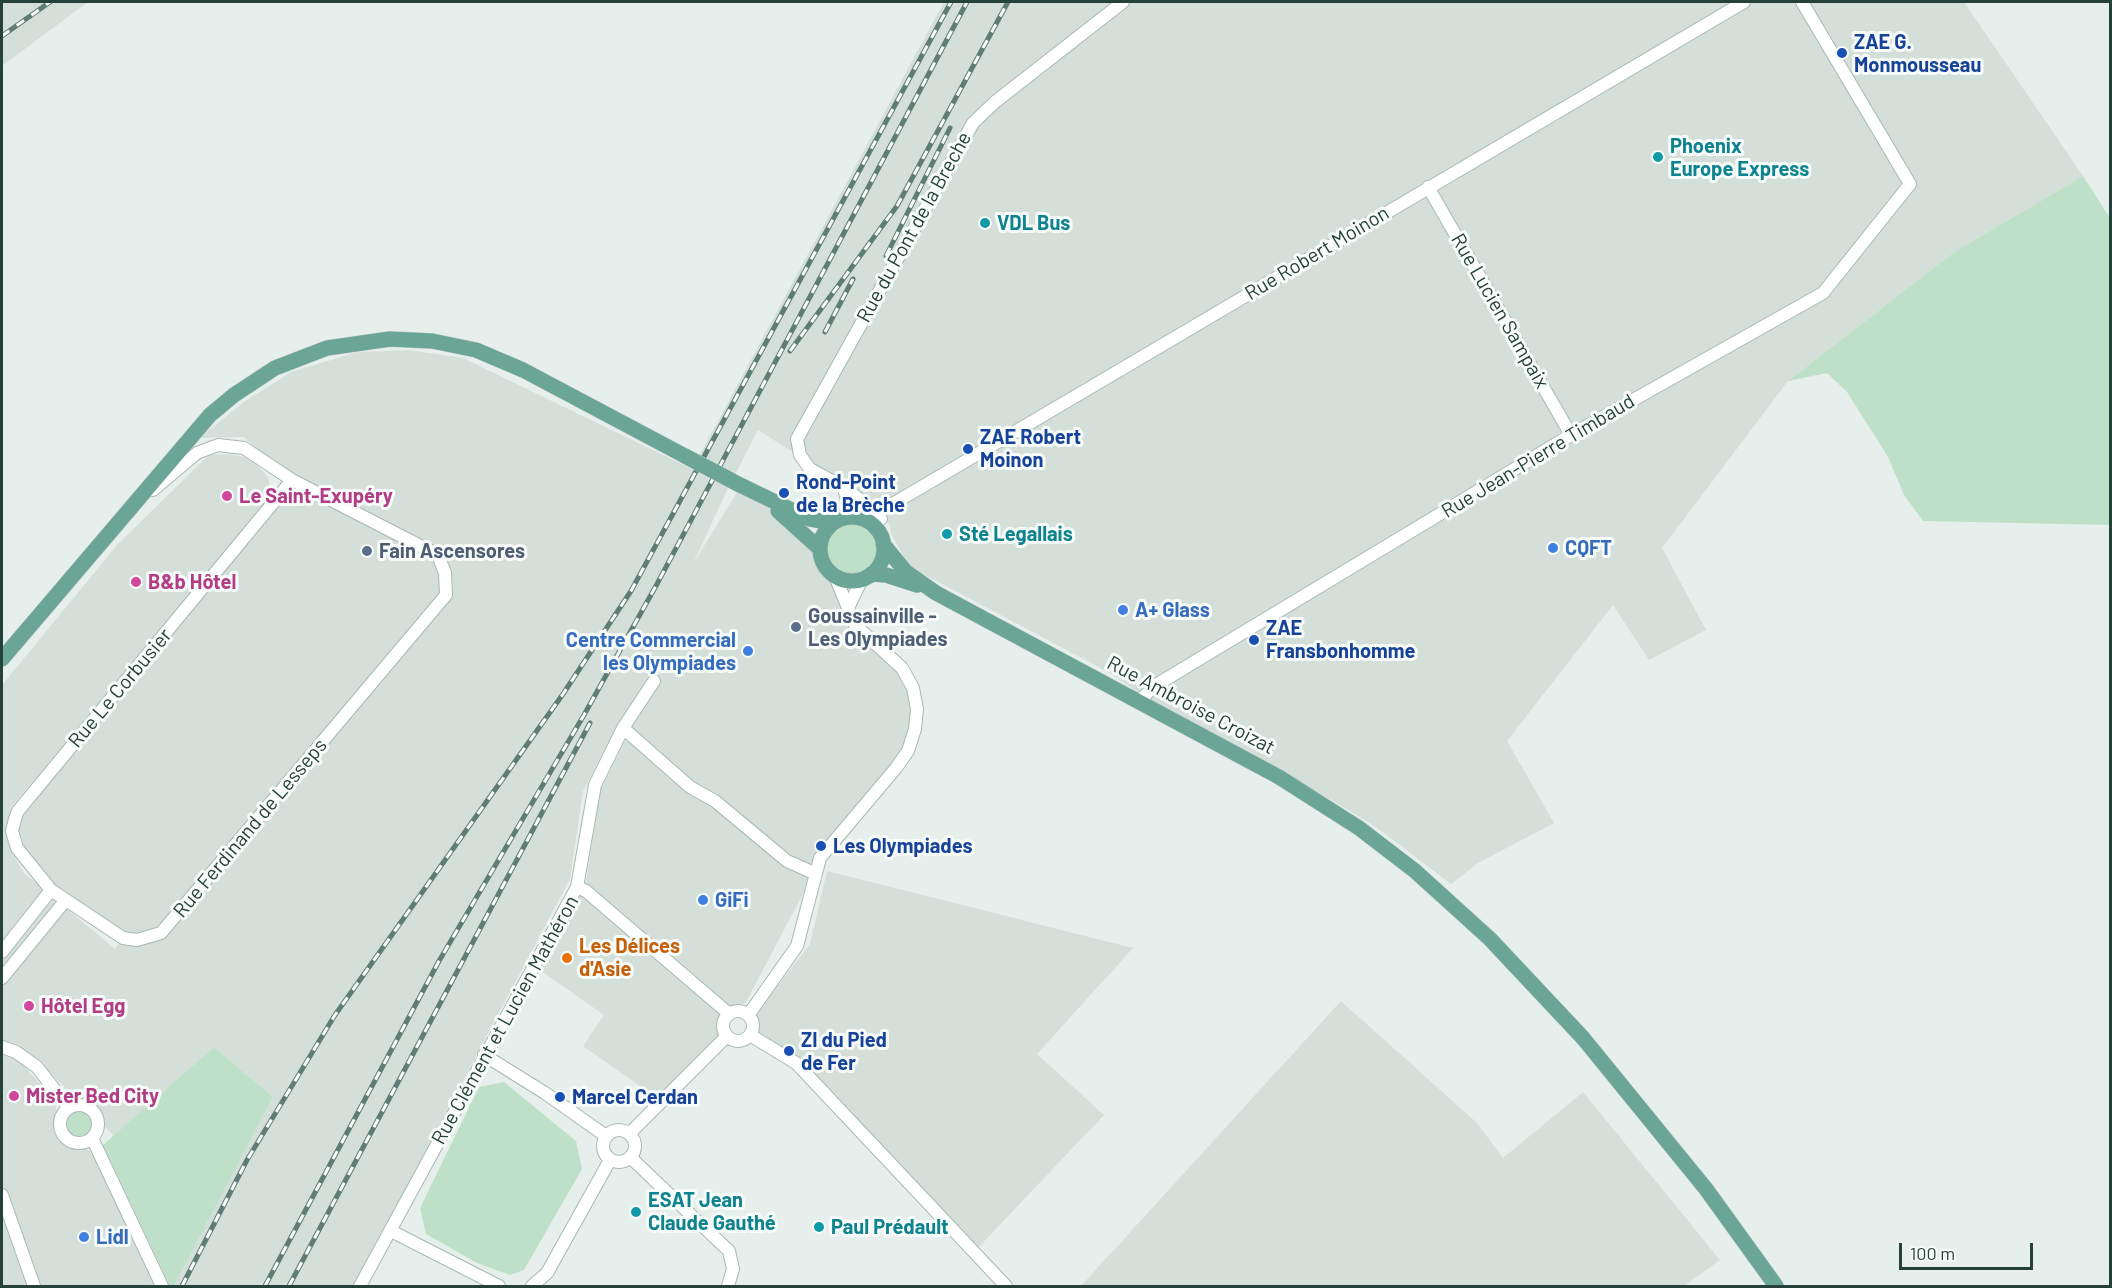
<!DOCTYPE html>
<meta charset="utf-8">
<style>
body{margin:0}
#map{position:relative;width:2112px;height:1288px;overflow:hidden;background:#e6efeb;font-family:Barlow,sans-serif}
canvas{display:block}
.frame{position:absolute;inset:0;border:3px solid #24423a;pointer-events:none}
.scale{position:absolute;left:1899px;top:1243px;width:134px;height:27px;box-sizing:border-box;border:3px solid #24423a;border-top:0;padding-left:8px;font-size:18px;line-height:21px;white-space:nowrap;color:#24423a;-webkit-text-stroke:4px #f7fbf9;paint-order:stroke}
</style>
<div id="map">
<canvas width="2112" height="1288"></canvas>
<div class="frame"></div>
<div class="scale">100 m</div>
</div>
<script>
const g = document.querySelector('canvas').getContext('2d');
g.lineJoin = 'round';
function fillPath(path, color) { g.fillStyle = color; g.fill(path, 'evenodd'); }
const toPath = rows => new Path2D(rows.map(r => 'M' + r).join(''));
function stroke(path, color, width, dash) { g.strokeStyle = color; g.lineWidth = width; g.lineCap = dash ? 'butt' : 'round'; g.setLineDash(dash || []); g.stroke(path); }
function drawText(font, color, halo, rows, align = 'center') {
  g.font = font + ' Barlow,sans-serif'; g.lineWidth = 6; g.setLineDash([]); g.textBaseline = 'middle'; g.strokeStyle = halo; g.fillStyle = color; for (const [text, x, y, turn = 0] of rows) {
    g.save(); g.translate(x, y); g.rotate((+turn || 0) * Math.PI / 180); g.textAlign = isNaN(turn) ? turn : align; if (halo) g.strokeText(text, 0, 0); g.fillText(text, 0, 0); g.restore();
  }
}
fillPath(toPath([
 [2,2,88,2,2,66],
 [944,2,1964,2,2083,176,1954,252,1788,381,1662,548,1706,630,1649,660,1613,605,1507,741,1554,823,1478,863,1451,884,1376,827,1333,801,1140,694,1110,673,910,567,891,534,890,526,875,504,758,430,728,488,693,564,741,486,753,493,820,549,827,569,835,576,855,625,913,688,908,751,814,873,746,1002,725,1017,724,1032,661,1101,583,1046,604,1015,537,968,586,882,599,793,634,722,624,714,583,791,570,879,354,1286,174,1286,273,1097,214,1047,114,1136,32,1055,22,1064,53,1098,56,1108,55,1126,60,1140,66,1146,86,1149,93,1153,155,1286,2,1286,2,685,118,544,209,455,231,454,244,457,257,465,268,477,273,499,11,807,8,824,12,853,24,873,115,949,122,938,65,901,17,848,15,819,292,480,244,437,199,438,244,402,291,372,358,352,408,350,463,358,692,469],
 [827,871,1133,948,1037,1054,1104,1115,974,1252,847,1116,753,1032,753,1018,810,944],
 [1341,1001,1477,1123,1503,1158,1583,1092,1720,1260,1684,1286,1081,1286]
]), '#d4dfda');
fillPath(toPath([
 [2083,176,2110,218,2110,525,1923,521,1904,495,1888,457,1847,392,1827,373,1788,381,1954,252],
 '825 547a27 27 0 1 1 54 0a27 27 0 1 1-54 0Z',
 [214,1047,273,1097,174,1286,170,1286,103,1145],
 [504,1082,576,1141,582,1169,524,1270,510,1275,477,1263,426,1234,420,1208,479,1087],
 '66 1124a13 13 0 1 1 26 0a13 13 0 1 1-26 0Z'
]), '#bfe0c8');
const minor = toPath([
 [1428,187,1571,435],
 [844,488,848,505,844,517],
 [153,490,197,453,218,445,244,448,292,480,438,555,445,573,446,595,161,933,137,940,123,938,51,890,17,848,12,831,15,819,18,811,292,480],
 [857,517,891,505,1744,2],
 [881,519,874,510,843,487,810,469,800,455,797,439,973,123,995,102,1123,2],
 [849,606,862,579],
 [1139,701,1156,685,1571,435,1823,293,1910,184,1802,2],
 [623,728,690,787,715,801,787,861,814,873],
 [577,887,586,891,728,1013],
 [2,952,51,890],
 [2,978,65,901],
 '723 1026a15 15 0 1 1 30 0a15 15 0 1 1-30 0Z',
 [749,1014,797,946,820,858,896,768,908,751,915,729,917,709,913,688,902,668,855,625,835,576],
 [750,1035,796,1063,1006,1286],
 [2,1047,16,1052,37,1067,69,1108],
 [484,1055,545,1093,606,1136],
 '60 1124a19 19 0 1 1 38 0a19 19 0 1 1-38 0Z',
 '603 1146a16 16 0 1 1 32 0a16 16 0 1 1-32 0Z',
 [629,1134,727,1036],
 [92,1138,162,1286],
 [630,1157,729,1251,733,1269,728,1286],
 [2,1195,34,1286],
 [391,1231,499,1286],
 [360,1286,577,887,595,785,623,728,654,681],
 [532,1286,547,1273,610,1160]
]);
const major = toPath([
 [738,484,810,519,832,523],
 [778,511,820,549],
 '820 549a32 32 0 1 1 64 0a32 32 0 1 1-64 0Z',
 [883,544,906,572,936,593,1279,777,1359,828,1415,871,1490,939,1583,1038,1706,1189,1776,1286],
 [871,574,886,575,917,585],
 [2,659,210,415,234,395,275,368,327,348,390,339,432,341,476,350,523,370,685,456]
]);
stroke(minor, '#a8b8b2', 14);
stroke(major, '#c2cac8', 16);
stroke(minor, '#fff', 12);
stroke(major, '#6aa596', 15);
const rail = toPath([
 [2,36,50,2],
 [886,256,950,128],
 [825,332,853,279],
 [790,351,897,206,1008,2],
 [182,1286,247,1160,335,1015,563,694,631,591,951,2],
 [265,1286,439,961,584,715,657,584,967,2],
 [289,1286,590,723]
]);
stroke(rail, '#5f7d75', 5);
stroke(rail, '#f7fbf9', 3, [9]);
const majorBridge = toPath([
 [685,456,738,484]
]);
stroke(majorBridge, '#c2cac8', 16, []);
stroke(majorBridge, '#6aa596', 15);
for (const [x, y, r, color] of [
 [1842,53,6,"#1a4fb4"],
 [1658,157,6,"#0f9aa8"],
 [985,223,6,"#0f9aa8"],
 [968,449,6,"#1a4fb4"],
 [784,493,6,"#1a4fb4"],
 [227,496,6,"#d1479c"],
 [947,534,6,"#0f9aa8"],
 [1553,548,6,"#3f7fe0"],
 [367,551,6,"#5c6f8a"],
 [136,582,6,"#d1479c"],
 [1123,610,6,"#3f7fe0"],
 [796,627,6,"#5c6f8a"],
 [1254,640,6,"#1a4fb4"],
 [748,651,6,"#3f7fe0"],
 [821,846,6,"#1a4fb4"],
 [703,900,6,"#3f7fe0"],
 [567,958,6,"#e8710a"],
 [29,1006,6,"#d1479c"],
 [789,1051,6,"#1a4fb4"],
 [14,1096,6,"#d1479c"],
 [560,1097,6,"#1a4fb4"],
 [636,1212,6,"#0f9aa8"],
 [819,1227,6,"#0f9aa8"],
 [84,1237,6,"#3f7fe0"]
]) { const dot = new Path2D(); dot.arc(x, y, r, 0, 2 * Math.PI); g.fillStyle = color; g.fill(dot); stroke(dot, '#f7fbf9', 2); }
drawText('bold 20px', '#164399', '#f7fbf9', [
 ["ZAE G.",1854,42],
 ["Monmousseau",1854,65],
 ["ZAE Robert",980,437],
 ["Moinon",980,460],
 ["Rond-Point",796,482],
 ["de la Brèche",796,505],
 ["ZAE",1266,628],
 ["Fransbonhomme",1266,651],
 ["Les Olympiades",833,846],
 ["ZI du Pied",801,1040],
 ["de Fer",801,1063],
 ["Marcel Cerdan",572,1097]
], 'left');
drawText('bold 20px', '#0d838f', '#f7fbf9', [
 ["Phoenix",1670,146],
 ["Europe Express",1670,169],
 ["VDL Bus",997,223],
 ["Sté Legallais",959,534],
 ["ESAT Jean",648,1200],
 ["Claude Gauthé",648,1223],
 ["Paul Prédault",831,1227]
], 'left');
drawText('20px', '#24423a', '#f7fbf9', [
 ["Rue du Pont de la Breche",914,227,-61],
 ["Rue Robert Moinon",1317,253,-31],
 ["Rue Lucien Sampaix",1500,311,60],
 ["Rue Jean-Pierre Timbaud",1538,456,-31],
 ["Rue Le Corbusier",120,688,-50],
 ["Rue Ambroise Croizat",1191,705,28],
 ["Rue Ferdinand de Lesseps",250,828,-50],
 ["Rue Clément et Lucien Mathéron",505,1020,-61]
]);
drawText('bold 20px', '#b23c85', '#f7fbf9', [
 ["Le Saint-Exupéry",239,496],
 ["B&b Hôtel",148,582],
 ["Hôtel Egg",41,1006],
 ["Mister Bed City",26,1096]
], 'left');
drawText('bold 20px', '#366cbe', '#f7fbf9', [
 ["CQFT",1565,548],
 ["A+ Glass",1135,610],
 ["Centre Commercial",736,640,"right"],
 ["les Olympiades",736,663,"right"],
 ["GiFi",715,900],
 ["Lidl",96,1237]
], 'left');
drawText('bold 20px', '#4e5e75', '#f7fbf9', [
 ["Fain Ascensores",379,551],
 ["Goussainville -",808,616],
 ["Les Olympiades",808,639]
], 'left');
drawText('bold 20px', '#c56008', '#f7fbf9', [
 ["Les Délices",579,946],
 ["d'Asie",579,969]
], 'left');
</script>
